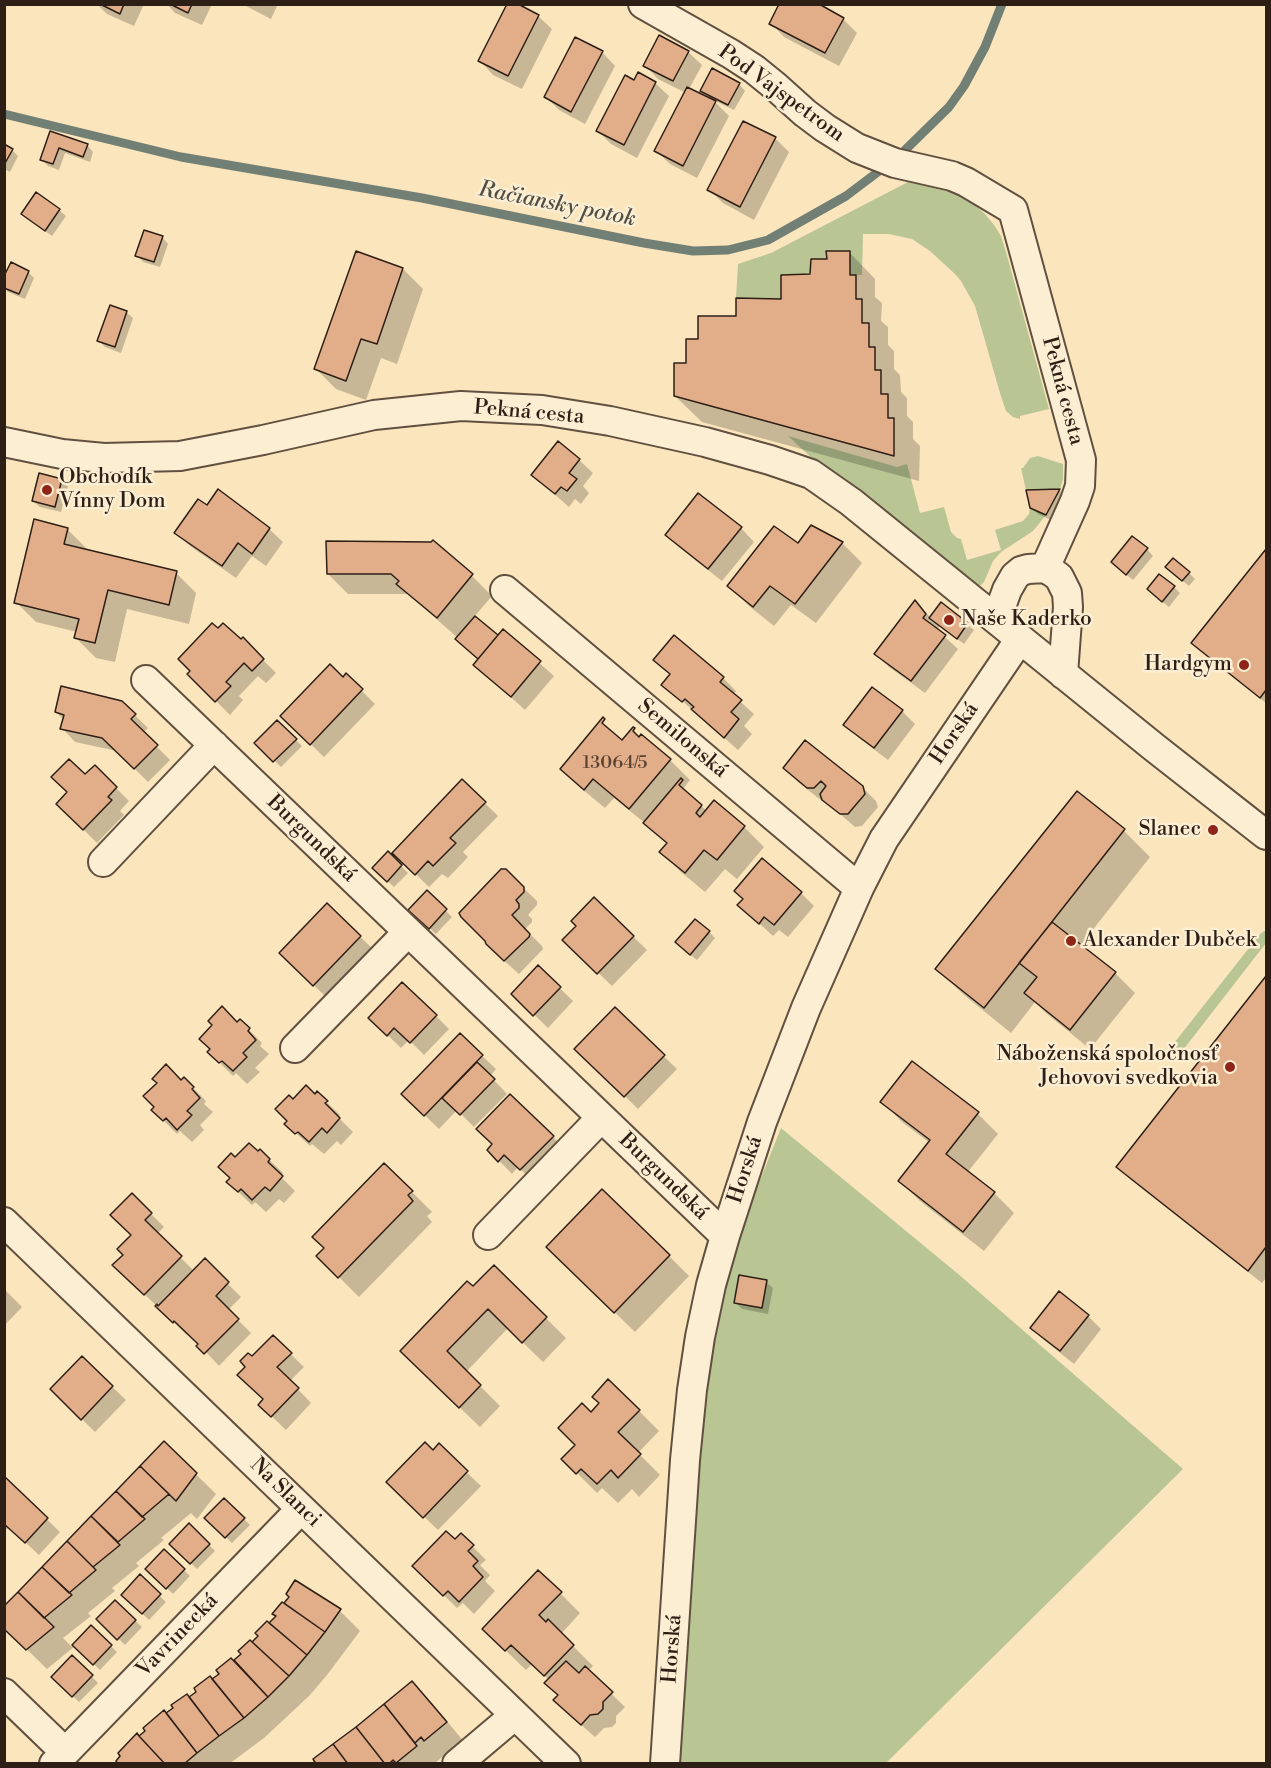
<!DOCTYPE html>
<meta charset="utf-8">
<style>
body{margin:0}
#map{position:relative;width:1271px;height:1768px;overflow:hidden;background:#fae5bc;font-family:"Libre Bodoni",serif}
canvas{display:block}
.frame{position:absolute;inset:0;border:6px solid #2e1f16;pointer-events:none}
</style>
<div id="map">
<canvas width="1271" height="1768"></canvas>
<div class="frame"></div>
</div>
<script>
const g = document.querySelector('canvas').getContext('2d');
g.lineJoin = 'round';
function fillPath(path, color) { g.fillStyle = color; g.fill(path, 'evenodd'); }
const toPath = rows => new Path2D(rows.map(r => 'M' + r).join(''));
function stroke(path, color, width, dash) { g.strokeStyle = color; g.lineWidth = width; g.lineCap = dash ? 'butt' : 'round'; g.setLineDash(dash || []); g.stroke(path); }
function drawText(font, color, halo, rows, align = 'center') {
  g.font = font + ' "Libre Bodoni",serif'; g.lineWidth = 5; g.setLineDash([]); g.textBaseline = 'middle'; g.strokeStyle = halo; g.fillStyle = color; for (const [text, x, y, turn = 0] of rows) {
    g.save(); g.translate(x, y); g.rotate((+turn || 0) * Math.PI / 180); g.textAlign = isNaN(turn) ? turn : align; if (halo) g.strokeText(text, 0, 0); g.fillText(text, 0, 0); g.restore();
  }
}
fillPath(toPath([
 [908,182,955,193,973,203,985,214,994,225,1001,236,1006,252,1049,409,1020,416,1020,419,1013,417,1006,411,1000,393,975,306,961,281,955,274,930,251,912,239,889,234,863,234,862,275,850,275,850,251,827,251,827,259,811,259,810,274,781,299,736,298,738,264,771,253],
 [788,436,897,467,907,464,920,513,944,507,951,532,957,538,961,539,967,560,1001,550,995,530,1023,521,1029,514,1030,508,1046,515,1033,531,1001,552,993,561,984,582,981,585,977,585,843,477,815,461],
 [1038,456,1063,464,1063,479,1060,489,1026,490,1021,468,1023,468,1030,458],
 [1264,931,1266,931,1266,943,1176,1059,1167,1052,1260,934],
 [781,1128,957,1273,1183,1469,886,1763,679,1764,699,1460,714,1341,724,1287,754,1195]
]), '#b9c694');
fillPath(toPath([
 [97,4,144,4,134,26,107,14],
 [167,4,212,4,202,25,175,13],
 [242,4,278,4,271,19],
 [816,4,843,19,857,33,839,66,784,37,771,23],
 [538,16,552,29,522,89,493,75,480,61],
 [602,52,615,66,585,124,559,110,546,97],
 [688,52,702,65,689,89,711,99,702,90,739,84,745,91,734,110,713,100,729,116,697,178,670,164,656,151,686,93,658,79,645,65],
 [634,82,655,83,669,96,637,158,611,144,598,131],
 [744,123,776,139,789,152,754,220,723,203,709,190],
 [51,133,87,145,93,152,90,162,65,153,59,170,48,166,41,159],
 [4,146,12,150,18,156,10,172,4,169],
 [59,210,66,216,52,236,30,220],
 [162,237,168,244,160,267,143,262,137,255],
 [849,252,875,279,875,297,882,303,881,321,888,327,888,345,894,351,894,369,900,375,901,392,907,398,907,416,913,422,913,439,920,446,919,481,702,422,675,396,687,365,700,341,738,317,783,300,828,261],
 [403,269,423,289,397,364,381,358,366,400,336,389,316,369],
 [28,272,34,278,25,299,8,292,4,288],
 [126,312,133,318,121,353,105,347,99,341],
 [558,443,579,460,593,473,583,486,589,493,581,504,575,499,569,507,533,475],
 [61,480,68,486,61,512,40,507,33,501],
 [1028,491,1060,491,1066,497,1053,521,1038,514,1031,507],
 [207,507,269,529,283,542,266,566,252,556,236,578,190,546,176,533],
 [812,526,842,543,862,563,816,623,791,605,774,626,749,606,729,586,798,545],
 [741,528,754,542,722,581,680,548,667,535],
 [67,529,87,549,87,551,176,573,196,593,189,624,127,609,115,662,96,658,76,638,77,632,36,622,16,602],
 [433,542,472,576,492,596,474,617,499,637,503,631,554,676,525,710,475,665,480,660,458,638,408,594,348,594,328,574],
 [1147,549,1153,556,1133,580,1119,569],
 [1266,551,1266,703,1207,656,1193,643],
 [1173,573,1189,573,1195,579,1189,586],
 [1174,587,1180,593,1169,607,1155,596],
 [915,602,931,618,967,624,974,630,964,644,940,626,937,630,958,649,925,693,889,667,876,654],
 [243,640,276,673,266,683,258,676,239,696,243,700,230,715,189,674],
 [346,675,375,704,324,757,282,716],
 [723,678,736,691,733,695,754,714,744,726,752,734,738,750,663,684],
 [121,702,148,728,143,733,170,760,148,782,117,751,75,742,62,728,64,720,56,712],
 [902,711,915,724,888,760,859,738,845,725],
 [277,722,302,746,281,767,256,743],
 [642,737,670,760,690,780,682,790,707,811,744,827,764,847,737,879,725,869,705,892,681,872,661,852,667,844,651,828,614,798,605,808,582,789,562,769,622,742,639,739],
 [95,767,129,801,120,811,124,815,97,843,58,804],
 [785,768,862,787,876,801,878,807,862,826,855,827,825,801,822,801,798,782],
 [462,781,498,816,463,852,468,857,448,878,442,874,429,887,394,853],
 [1078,794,1124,831,1150,857,1080,946,1115,973,1135,993,1090,1049,1046,1013,1035,1002,1011,1033,964,995,937,969],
 [388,853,408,873,394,887,374,868],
 [505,870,537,901,537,905,528,915,532,919,532,922,525,929,542,946,543,949,519,974,501,958],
 [427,892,452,917,436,934,410,910],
 [801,893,814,906,788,937,779,930,773,936,739,905,744,900],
 [594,899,647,950,612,986,564,940,578,926],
 [327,905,374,950,327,998,281,953],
 [709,932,715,938,697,960,683,949],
 [538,967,573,1001,548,1028,513,994],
 [1266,978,1266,1278,1262,1283,1131,1180,1118,1167],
 [615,1009,677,1069,638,1109,577,1049],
 [436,1016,449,1029,424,1055,409,1040,401,1048,370,1018],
 [240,1021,262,1043,260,1046,269,1054,255,1068,260,1072,247,1084,236,1073,233,1076,209,1052,212,1049,214,1025,237,1024],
 [460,1035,496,1069,490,1076,507,1094,474,1127,457,1110,439,1129,403,1094],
 [913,1063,978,1114,998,1134,967,1173,994,1193,1014,1213,984,1251,920,1201,900,1181,930,1143,902,1122,882,1101],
 [184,1079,206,1101,204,1104,213,1112,200,1125,204,1130,192,1142,180,1131,177,1134,153,1110],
 [317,1093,340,1115,338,1117,353,1132,341,1145,337,1141,324,1154,312,1144,310,1146,286,1124,293,1101,315,1096],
 [553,1137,566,1150,535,1183,518,1167,512,1174,489,1150,494,1144],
 [260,1151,283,1173,280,1176,295,1191,284,1203,279,1199,266,1212,255,1202,252,1205,228,1182,231,1179,236,1159],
 [412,1192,432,1212,427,1216,432,1222,359,1297,318,1256],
 [132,1195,164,1227,157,1234,194,1271,205,1261,241,1297,228,1310,251,1333,219,1366,188,1333,187,1335,114,1265,125,1255,133,1235],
 [669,1256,689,1276,635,1332,568,1267],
 [494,1267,566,1338,543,1362,508,1328,466,1372,500,1406,480,1427,422,1371,473,1288],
 [766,1282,773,1288,768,1314,742,1309,735,1302],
 [4,1289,22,1307,4,1326],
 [1088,1316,1101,1329,1074,1364,1045,1341,1032,1327],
 [273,1337,304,1367,290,1381,311,1403,286,1430,260,1405,265,1400,252,1358],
 [82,1358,126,1400,95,1432,52,1389],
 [639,1411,659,1431,638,1453,660,1475,639,1497,632,1489,618,1503,602,1488,597,1493,563,1459,577,1445],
 [164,1443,216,1494,197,1519,191,1513,161,1538,164,1540,136,1563,139,1566,112,1588,115,1591,88,1613,91,1616,63,1638,72,1647,91,1627,117,1652,100,1670,75,1646,47,1669,4,1627,4,1608],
 [439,1446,481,1486,438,1530,388,1482,433,1452],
 [4,1478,60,1532,39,1555,9,1527,4,1532],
 [224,1500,250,1525,232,1543,206,1518],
 [189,1525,215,1551,197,1569,171,1544],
 [461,1535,486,1560,480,1565,490,1575,485,1581,495,1591,474,1614,463,1603,457,1608,414,1566,455,1541],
 [164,1551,190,1576,173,1594,147,1569],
 [140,1577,166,1602,149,1620,123,1595],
 [560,1593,580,1613,561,1634,593,1666,588,1671,625,1707,616,1716,616,1723,612,1727,604,1728,595,1737,568,1713,549,1680,532,1664,526,1670,504,1649],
 [291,1597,340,1611,360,1631,327,1675,309,1696,264,1738,229,1764,120,1764,139,1738,243,1654,269,1625],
 [115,1602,142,1627,125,1645,98,1619],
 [72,1657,98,1683,79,1702,53,1677],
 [412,1683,432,1703,465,1743,445,1760,442,1757,434,1764,310,1764]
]), '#0003');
stroke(toPath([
 [4,114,181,157,422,198,644,243,693,251,728,250,768,240,846,196,899,156,949,107,964,86,985,47,1002,4]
]), '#727f75', 9);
const building = toPath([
 [100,4,124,4,120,14,100,4],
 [170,4,192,4,188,13,170,4],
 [507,4,518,4,539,15,508,76,478,61,507,4],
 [779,4,819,4,844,18,825,53,769,24,779,4],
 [659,35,689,51,673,81,643,66,659,35],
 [575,37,603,51,571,112,544,97,575,37],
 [712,68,740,83,728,105,700,91,712,68],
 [638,72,656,82,624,145,596,131,625,75,634,80,638,72],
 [687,87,716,101,683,166,654,151,687,87],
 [743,121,776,137,740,207,707,190,743,121],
 [50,131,88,144,83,157,59,148,53,164,40,160,50,131],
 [4,144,13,149,4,165,4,144],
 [36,192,60,209,45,231,21,214,36,192],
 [144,230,163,236,154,262,135,256,144,230],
 [356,251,403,268,377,344,361,339,346,381,314,369,356,251],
 [826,251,850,251,850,275,856,275,856,299,862,299,862,323,869,323,869,347,875,347,875,370,881,370,881,394,888,394,888,418,894,418,894,456,674,396,674,363,686,363,686,339,698,339,698,316,736,316,736,298,781,299,781,275,810,274,811,259,827,259,826,251],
 [11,262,29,271,19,294,4,288,4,276,11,262],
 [110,305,127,311,115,347,97,341,110,305],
 [558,441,580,459,569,473,577,479,567,491,561,487,555,494,531,475,558,441],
 [39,473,62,479,55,507,32,501,39,473],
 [218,489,270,528,252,554,238,543,222,566,174,533,198,499,207,505,218,489],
 [1060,489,1046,515,1030,508,1026,490,1060,489],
 [698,493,742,527,708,569,665,535,698,493],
 [34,519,68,528,64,544,177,571,169,605,108,590,95,643,74,638,79,619,14,603,34,519],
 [811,525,843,542,795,604,770,586,753,607,727,586,774,526,798,543,811,525],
 [1132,536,1148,548,1126,575,1111,562,1132,536],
 [433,540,473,574,437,618,396,584,399,581,391,574,327,574,326,541,431,542,433,540],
 [1266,549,1266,690,1260,698,1191,643,1266,549],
 [1173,558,1190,572,1182,581,1165,567,1173,558],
 [1159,574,1175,586,1162,602,1147,589,1159,574],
 [915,600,926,614,923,618,946,635,911,681,874,654,915,600],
 [941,602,968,623,957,639,929,618,941,602],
 [475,616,498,635,478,659,455,639,475,616],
 [212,623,218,628,223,623,241,639,243,637,264,659,252,671,244,663,226,682,231,686,215,702,187,674,190,671,178,659,212,623],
 [503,629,541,661,511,697,473,665,503,629],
 [674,635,724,677,720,682,742,700,731,712,739,719,724,738,691,709,694,707,685,699,682,702,661,685,670,674,653,660,674,635],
 [330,664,343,677,346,673,363,689,310,745,280,716,330,664],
 [61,686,122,701,136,714,131,719,158,745,134,769,102,738,60,729,64,715,55,712,61,686],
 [872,687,903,710,874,748,843,725,872,687],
 [603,717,605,719,602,723,622,740,633,727,635,728,633,731,639,737,641,734,671,759,629,809,593,779,584,790,560,769,603,717],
 [277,720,297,739,273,762,254,743,277,720],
 [805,740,863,786,865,794,848,814,840,814,822,800,820,794,826,786,821,781,814,788,807,788,783,768,805,740],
 [69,759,85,774,95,765,117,787,108,797,112,800,83,830,56,804,67,792,51,777,69,759],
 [681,778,683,780,679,785,702,805,696,813,700,817,714,800,745,826,717,860,704,850,685,873,659,852,667,843,643,823,681,778],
 [462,779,486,802,450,838,456,843,433,866,428,861,415,875,392,853,462,779],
 [1077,791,1125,829,984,1008,935,969,1077,791],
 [388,851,402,865,387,882,372,868,388,851],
 [762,858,802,892,774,925,764,917,759,924,737,905,743,899,734,891,762,858],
 [501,869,506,869,524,887,524,892,516,900,519,904,519,908,512,915,530,934,529,937,504,961,486,944,485,941,461,917,459,913,501,869],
 [427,890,447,909,429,929,408,910,427,890],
 [594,897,634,936,597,974,562,940,576,926,571,921,594,897],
 [327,903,361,936,313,986,279,953,327,903],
 [695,919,710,931,690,955,675,942,695,919],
 [1052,922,1116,972,1070,1030,1024,993,1037,977,1019,963,1052,922],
 [538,965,561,987,533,1016,511,994,538,965],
 [1266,976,1266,1247,1248,1271,1116,1167,1266,976],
 [402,982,437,1015,410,1043,394,1028,387,1036,368,1018,402,982],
 [222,1006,237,1022,240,1019,250,1028,248,1031,256,1040,243,1053,247,1057,233,1071,222,1061,219,1063,207,1052,210,1049,199,1039,212,1025,208,1021,222,1006],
 [615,1007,665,1055,624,1097,574,1049,615,1007],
 [460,1033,483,1055,424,1116,401,1094,460,1033],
 [912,1061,979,1112,946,1154,995,1192,963,1232,898,1181,930,1140,880,1102,912,1061],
 [477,1062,495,1079,460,1115,442,1098,477,1062],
 [166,1064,181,1080,184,1077,194,1087,192,1089,200,1098,187,1111,192,1115,177,1130,166,1118,163,1121,151,1110,154,1107,143,1096,157,1083,152,1079,166,1064],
 [306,1085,315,1094,317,1091,328,1101,325,1103,340,1118,327,1133,322,1128,309,1142,298,1132,295,1134,284,1124,287,1121,275,1109,289,1095,293,1099,306,1085],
 [510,1094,554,1136,520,1170,504,1155,498,1162,487,1150,492,1144,476,1129,510,1094],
 [249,1143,258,1151,260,1149,270,1159,268,1162,283,1176,270,1191,265,1187,252,1200,241,1189,238,1192,226,1182,230,1178,218,1167,231,1153,235,1157,249,1143],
 [384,1163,413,1191,408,1195,413,1201,338,1278,316,1256,324,1248,312,1237,384,1163],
 [602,1189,670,1255,614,1313,546,1247,602,1189],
 [132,1193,152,1213,145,1220,182,1256,144,1295,112,1265,123,1255,117,1249,131,1235,110,1215,132,1193],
 [205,1258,229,1282,216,1296,239,1319,204,1354,196,1346,198,1344,174,1321,173,1323,155,1306,157,1304,158,1306,205,1258],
 [494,1265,547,1317,522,1343,488,1309,447,1351,481,1385,459,1408,400,1351,467,1281,473,1286,494,1265],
 [739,1275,767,1280,762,1308,734,1303,739,1275],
 [1059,1291,1089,1315,1060,1351,1030,1328,1059,1291],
 [273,1335,292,1353,277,1367,299,1388,271,1417,258,1405,263,1399,237,1375,245,1367,240,1361,248,1353,252,1356,273,1335],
 [82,1356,113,1386,81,1420,50,1389,82,1356],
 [608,1379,640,1410,618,1432,641,1454,618,1478,611,1470,597,1484,581,1469,576,1474,561,1459,575,1445,558,1428,582,1403,591,1412,599,1403,592,1397,608,1379],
 [164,1441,197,1473,176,1501,140,1466,164,1441],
 [425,1442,433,1450,439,1443,468,1471,423,1518,386,1482,425,1442],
 [140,1466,169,1494,142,1517,116,1491,140,1466],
 [4,1476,48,1518,25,1543,4,1524,4,1476],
 [116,1491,145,1519,118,1542,91,1516,116,1491],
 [224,1498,245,1518,225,1538,204,1518,224,1498],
 [91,1516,120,1545,93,1567,67,1541,91,1516],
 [189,1523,210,1544,190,1564,169,1544,189,1523],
 [446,1531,455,1539,461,1533,474,1545,468,1551,478,1561,473,1566,483,1577,459,1602,448,1591,443,1596,412,1566,446,1531],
 [67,1541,96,1570,69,1593,42,1567,67,1541],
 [164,1549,185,1569,166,1589,145,1569,164,1549],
 [42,1567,72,1595,44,1618,18,1592,42,1567],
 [538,1570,562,1592,539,1615,546,1622,548,1619,574,1645,544,1676,511,1645,505,1651,482,1629,538,1570],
 [140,1574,161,1594,142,1614,121,1595,140,1574],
 [295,1580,341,1609,325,1632,284,1603,289,1597,286,1594,295,1580],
 [18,1592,54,1627,26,1650,4,1629,4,1606,18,1592],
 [115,1600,136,1620,117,1640,96,1619,115,1600],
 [282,1602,325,1632,307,1655,269,1623,276,1616,272,1614,282,1602],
 [267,1621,307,1655,289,1676,252,1642,258,1636,255,1633,267,1621],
 [91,1625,112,1645,93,1665,72,1645,91,1625],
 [250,1640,289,1676,268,1697,234,1660,241,1654,238,1651,250,1640],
 [72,1655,93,1675,72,1697,51,1677,72,1655],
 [231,1658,268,1697,244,1718,212,1679,219,1674,216,1670,231,1658],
 [566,1661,579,1673,585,1666,613,1692,603,1702,603,1709,598,1714,590,1715,581,1725,553,1700,558,1695,544,1683,566,1661],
 [210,1676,244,1718,219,1736,189,1697,196,1692,194,1688,210,1676],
 [412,1681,447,1722,424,1741,421,1737,415,1743,384,1704,412,1681],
 [187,1694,219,1736,197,1753,166,1713,173,1708,171,1705,187,1694],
 [384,1704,417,1746,396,1763,393,1760,389,1764,385,1764,356,1727,384,1704],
 [164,1710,197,1753,184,1764,165,1764,139,1736,145,1731,143,1728,164,1710],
 [356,1727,385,1764,348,1764,333,1744,356,1727],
 [137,1733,139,1736,165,1764,118,1764,116,1761,120,1756,118,1753,137,1733],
 [333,1744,348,1764,316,1764,313,1759,333,1744]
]);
fillPath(building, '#e2ae8a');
stroke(building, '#2e1f16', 1.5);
const street = toPath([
 [643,4,731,54,754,69,775,86,805,113,825,128,857,148,895,163,952,176,966,182,1013,210,1081,460,1080,486,1075,501,1045,568],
 [4,442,62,454,104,458,180,456,263,440,374,415,461,406,542,410,610,421,705,442,770,460,811,474,851,502,1155,748,1266,835],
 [505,590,859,888],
 [1001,623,1002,604,1007,590,1015,576,1021,571,1028,569,1045,568,1052,572,1059,577,1067,593,1068,607,1063,674],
 [146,680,725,1236],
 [103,862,214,745],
 [295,1048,408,932],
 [4,1222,566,1764],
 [488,1235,601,1118],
 [4,1693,65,1752],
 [54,1764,301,1509],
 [457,1764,515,1715],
 [665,1764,685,1460,692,1390,700,1337,711,1285,725,1236,762,1122,806,1008,859,888,884,839,1020,639]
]);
stroke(street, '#615040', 32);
stroke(street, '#fceed3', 28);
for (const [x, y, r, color] of [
 [47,490,6,"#8f2418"],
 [949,620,6,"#8f2418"],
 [1244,665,6,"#8f2418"],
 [1213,830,6,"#8f2418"],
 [1071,941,6,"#8f2418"],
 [1230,1067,6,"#8f2418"]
]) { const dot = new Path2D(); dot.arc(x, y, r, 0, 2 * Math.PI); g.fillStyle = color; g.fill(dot); stroke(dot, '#fceed3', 2); }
drawText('18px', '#5b4333', null, [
 ["13064/5",615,764]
]);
drawText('21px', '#2e1f16', '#fceed3', [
 ["Pod Vajspetrom",781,94,36],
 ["Pekná cesta",1062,391,75],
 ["Pekná cesta",529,413,5],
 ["Horská",955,734,-56],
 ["Semilonská",682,739,40],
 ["Burgundská",311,839,44],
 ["Horská",746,1170,-72],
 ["Burgundská",663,1177,44],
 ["Na Slanci",285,1493,44],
 ["Vavrinecká",178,1636,-46],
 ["Horská",673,1649,-86]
]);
drawText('21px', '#2e1f16', '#fceed3', [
 ["Obchodík",59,478],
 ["Vínny Dom",59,502],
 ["Naše Kaderko",961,620],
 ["Hardgym",1232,665,"right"],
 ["Slanec",1201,830,"right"],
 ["Alexander Dubček",1083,941],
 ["Náboženská spoločnosť",1218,1055,"right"],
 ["Jehovovi svedkovia",1218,1079,"right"]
], 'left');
drawText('italic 22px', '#504f46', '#fceed3', [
 ["Račiansky potok",557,205,11]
]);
</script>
